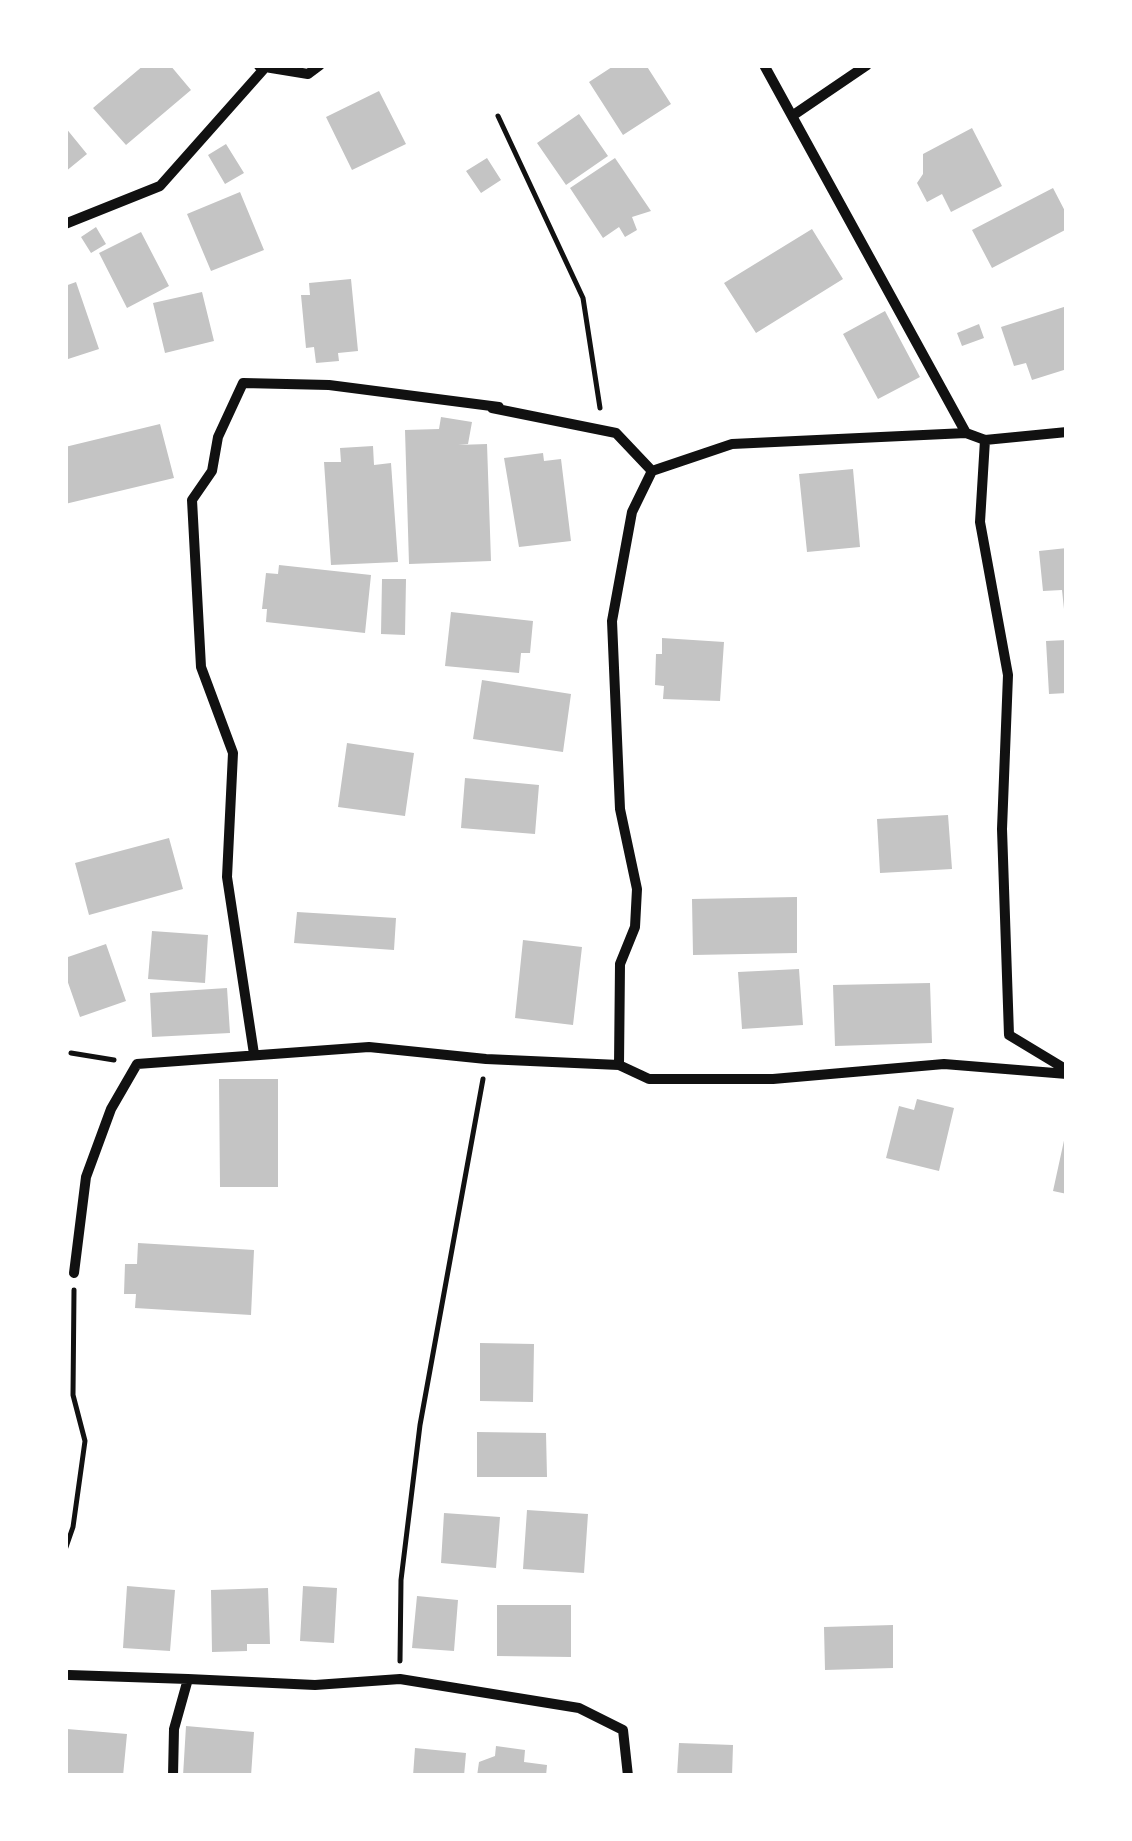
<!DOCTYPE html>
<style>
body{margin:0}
#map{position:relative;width:1132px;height:1841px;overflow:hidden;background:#fff;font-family:"PT Sans Narrow",sans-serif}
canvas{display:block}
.frame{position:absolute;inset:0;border:68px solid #fff;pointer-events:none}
</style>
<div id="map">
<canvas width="1132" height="1841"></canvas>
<div class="frame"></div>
</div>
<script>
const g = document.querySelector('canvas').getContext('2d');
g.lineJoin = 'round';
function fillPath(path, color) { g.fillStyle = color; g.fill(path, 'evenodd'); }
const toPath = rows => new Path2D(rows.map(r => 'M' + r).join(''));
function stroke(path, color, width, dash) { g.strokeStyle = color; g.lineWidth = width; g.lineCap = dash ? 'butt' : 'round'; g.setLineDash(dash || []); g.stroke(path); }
fillPath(toPath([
 [144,65,170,65,191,90,126,145,93,108],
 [615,65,646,65,671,104,623,135,589,82],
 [379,91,406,144,352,170,326,117],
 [579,114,608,156,566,185,537,143],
 [65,127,87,154,65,172],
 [972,128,1002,186,951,212,942,194,927,202,917,183,923,174,923,154],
 [226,144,244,173,225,184,208,155],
 [487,158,501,180,481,193,466,171],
 [615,158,651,211,632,217,637,230,625,237,619,227,603,238,570,188],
 [1053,188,1067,215,1067,229,992,268,972,230],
 [240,192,264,250,211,271,187,214],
 [96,227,106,244,91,253,81,237],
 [812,229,843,279,756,333,724,283],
 [141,232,169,286,127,308,99,253],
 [351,279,358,351,338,353,339,361,316,363,314,347,306,348,301,295,310,295,309,283],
 [76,282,99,349,65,360,65,286],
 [202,292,214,341,165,353,153,303],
 [1067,306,1067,369,1032,380,1026,363,1014,366,1001,327],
 [885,311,920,377,878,399,843,334],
 [979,324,984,338,962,346,957,333],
 [441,417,472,422,468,444,458,445,487,444,491,561,409,564,405,430,439,429],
 [160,424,174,478,65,504,65,447],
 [373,446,374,465,391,463,398,562,331,565,324,462,341,462,340,448],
 [543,453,544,461,561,459,571,541,519,547,504,458],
 [853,469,860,547,807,552,799,474],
 [1067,548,1067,609,1064,609,1062,590,1043,591,1039,551],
 [279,565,371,575,365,633,266,622,267,609,262,609,266,573,278,574],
 [382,579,406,579,405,635,381,634],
 [451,612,533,621,530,653,521,653,519,673,445,666],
 [662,638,724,642,720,701,663,699,664,686,655,685,656,654,662,654],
 [1067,640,1067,693,1049,694,1046,641],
 [482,680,571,694,563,752,473,739],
 [347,743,414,753,405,816,338,807],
 [465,778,539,785,535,834,461,828],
 [948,815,952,869,880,873,877,819],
 [169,838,183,889,89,915,75,863],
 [797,897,797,953,693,955,692,899],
 [297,912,396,918,394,950,294,943],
 [152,931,208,935,205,983,148,979],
 [523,940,582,947,573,1025,515,1018],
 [106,944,126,1001,80,1017,65,974,65,958],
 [799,969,803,1025,742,1029,738,972],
 [930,983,932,1043,835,1046,833,985],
 [227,988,230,1033,152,1037,150,993],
 [219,1079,278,1079,278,1187,220,1187],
 [917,1099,954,1108,939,1171,886,1158,899,1106,914,1110],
 [1065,1136,1067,1136,1067,1194,1053,1191],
 [138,1243,254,1250,251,1315,135,1308,136,1294,124,1294,125,1264,137,1264],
 [480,1343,534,1344,533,1402,480,1401],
 [477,1432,546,1433,547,1477,477,1477],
 [527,1510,588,1514,584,1573,523,1569],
 [444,1513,500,1517,496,1568,441,1563],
 [127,1586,175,1590,170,1651,123,1648],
 [303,1586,337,1588,334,1643,300,1641],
 [268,1588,270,1644,247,1644,247,1651,212,1652,211,1590],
 [417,1596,458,1600,454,1651,412,1648],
 [497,1605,571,1605,571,1657,497,1656],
 [893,1625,893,1668,825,1670,824,1627],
 [186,1726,254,1732,251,1776,183,1776],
 [67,1729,127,1734,123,1776,65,1776],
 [679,1743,733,1745,732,1776,677,1776],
 [496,1746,525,1750,524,1762,547,1765,546,1776,477,1776,479,1762,495,1756],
 [415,1748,466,1753,464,1776,413,1776]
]), '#c4c4c4');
stroke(toPath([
 [498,116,583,298,600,408],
 [71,1053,114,1060],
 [65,1550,73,1527,85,1441,73,1395,74,1290],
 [400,1661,401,1580,420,1425,483,1079]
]), '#111', 5);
stroke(toPath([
 [764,65,966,433,985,440,1067,432],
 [259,66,308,74,320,65],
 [792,116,867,65],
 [65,224,160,186,263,70],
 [492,408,616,433,652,471,632,512,612,621,620,809,637,889,635,927,620,964,619,1065],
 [985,440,980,522,1008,675,1002,829,1009,1035,1067,1070],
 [652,471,732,444,966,433],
 [254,1054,227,877,233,753,201,667,192,500,212,471,218,437,243,383,329,385,499,407],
 [74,1273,86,1177,111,1109,137,1064,369,1047,486,1059,619,1065,649,1079,773,1079,944,1064,1067,1074],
 [69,1675,188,1679,174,1729,173,1776],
 [188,1679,315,1685,400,1679,579,1708,623,1730,628,1776]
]), '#111', 10);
</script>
